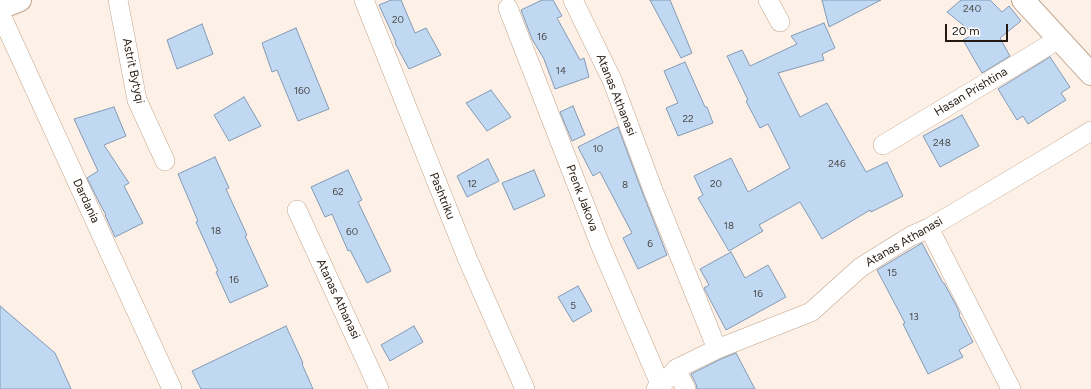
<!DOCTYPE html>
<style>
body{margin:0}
#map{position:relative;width:1091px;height:389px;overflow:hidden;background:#fdf0e6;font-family:Figtree,sans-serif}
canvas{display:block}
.scale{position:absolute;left:945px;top:24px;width:63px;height:18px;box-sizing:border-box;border:2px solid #241a10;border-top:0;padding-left:5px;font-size:12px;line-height:14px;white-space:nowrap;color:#241a10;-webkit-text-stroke:3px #fff;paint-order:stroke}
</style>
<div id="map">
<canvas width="1091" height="389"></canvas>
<div class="scale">20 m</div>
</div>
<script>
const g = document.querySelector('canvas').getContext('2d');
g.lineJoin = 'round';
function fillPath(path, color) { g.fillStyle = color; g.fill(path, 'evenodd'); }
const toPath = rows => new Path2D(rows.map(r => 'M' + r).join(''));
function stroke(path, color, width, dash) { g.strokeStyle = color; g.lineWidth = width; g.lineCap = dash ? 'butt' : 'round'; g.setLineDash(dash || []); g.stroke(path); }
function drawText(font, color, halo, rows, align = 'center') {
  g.font = font + ' Figtree,sans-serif'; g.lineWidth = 3; g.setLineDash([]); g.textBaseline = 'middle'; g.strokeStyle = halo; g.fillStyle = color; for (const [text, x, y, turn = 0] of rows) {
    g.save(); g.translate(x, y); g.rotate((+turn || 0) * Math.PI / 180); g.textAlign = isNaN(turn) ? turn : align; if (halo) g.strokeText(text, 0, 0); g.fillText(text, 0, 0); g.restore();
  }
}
const building = toPath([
 [391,0,401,0,415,33,426,28,441,55,409,69,395,43,396,42,379,5,391,0],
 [542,0,553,0,562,16,557,18,580,60,584,58,589,77,555,89,544,59,532,39,521,10,542,0],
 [650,0,670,0,692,53,681,58,650,0],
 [822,0,881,0,829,27,822,0],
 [961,0,990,0,1002,12,1009,6,1021,21,1000,38,1010,56,982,73,963,40,974,34,947,12,961,0],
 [824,23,835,48,822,54,824,60,778,73,800,117,827,103,866,172,887,162,903,196,871,212,870,210,822,239,800,202,759,225,763,231,729,251,698,198,703,195,694,176,731,158,748,192,790,168,768,124,760,128,746,101,748,100,727,56,742,50,750,66,797,44,791,36,824,23],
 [202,24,213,54,177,69,167,40,202,24],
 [296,28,329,109,298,121,277,70,272,72,262,43,296,28],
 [1050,57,1070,87,1061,93,1066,100,1028,124,1023,116,1017,120,998,89,1050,57],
 [685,62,705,107,707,107,713,123,678,136,666,108,678,103,664,71,685,62],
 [491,90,511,117,487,131,466,103,491,90],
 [244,97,261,126,229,141,214,115,244,97],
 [573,106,585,135,572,141,560,112,573,106],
 [114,107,126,136,104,145,129,183,124,186,143,223,115,237,105,215,106,215,100,204,87,178,98,171,74,119,114,107],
 [962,115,979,146,940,167,923,136,962,115],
 [618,127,643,194,667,255,638,269,623,238,632,233,600,172,593,176,578,147,618,127],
 [215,157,229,188,226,189,247,235,245,236,268,286,230,303,216,272,218,271,196,222,198,221,178,174,215,157],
 [488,159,499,181,467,197,457,176,488,159],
 [348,170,362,200,358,202,391,271,367,283,350,250,348,251,332,214,325,217,311,187,348,170],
 [534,170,545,196,514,210,502,183,534,170],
 [922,243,943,283,944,283,956,305,960,314,959,315,973,342,959,350,963,357,928,374,903,324,905,323,877,270,922,243],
 [731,252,745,278,768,265,786,297,726,330,705,290,704,288,709,285,700,269,731,252],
 [578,286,592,311,573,322,558,297,578,286],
 [0,306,55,353,71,389,0,389,0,306],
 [286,326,303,363,302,364,313,389,201,389,192,371,286,326],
 [414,326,423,342,390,361,381,345,414,326],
 [736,353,755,389,697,389,696,384,691,374,721,359,736,353]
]);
fillPath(building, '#c1d8f2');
stroke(building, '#829ab5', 1);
const minor = toPath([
 [118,0,137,100,165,161],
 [364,0,468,260,525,389],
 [573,0,612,80,653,190,717,349],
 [768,0,780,22],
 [508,8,600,244,661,386],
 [0,13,172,389],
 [883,145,1059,39],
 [297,210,379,389],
 [929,228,1011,389],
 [676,369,686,389],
 [656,389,661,386,676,369,717,349,811,312,861,267,911,236,929,228,1052,155,1091,131]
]);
const tertiary = toPath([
 [1023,0,1091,74],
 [0,8,20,0]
]);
stroke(minor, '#c1a48b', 20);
stroke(tertiary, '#c1a48b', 24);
stroke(minor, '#fff', 19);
stroke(tertiary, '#fff', 22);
drawText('10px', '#4b4a48', null, [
 ["240",972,9],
 ["20",398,20],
 ["16",542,37],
 ["14",561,71],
 ["160",302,91],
 ["22",688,119],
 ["248",942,143],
 ["10",598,149],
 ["246",837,164],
 ["12",472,184],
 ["20",716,184],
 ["8",625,185],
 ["62",338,192],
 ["18",729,226],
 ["18",216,231],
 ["60",352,232],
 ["6",650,244],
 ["15",892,273],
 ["16",234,280],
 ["16",758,294],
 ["5",573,306],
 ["13",914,317]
]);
drawText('12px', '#241a10', '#fff', [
 ["Astrit Bytyqi",133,71,78],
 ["Hasan Prishtina",971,92,-31],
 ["Atanas Athanasi",616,95,68],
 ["Pashtriku",442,196,68],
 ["Prenk Jakova",582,198,69],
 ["Dardania",86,201,65],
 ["Atanas Athanasi",904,242,-30],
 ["Atanas Athanasi",338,299,65]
]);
</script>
